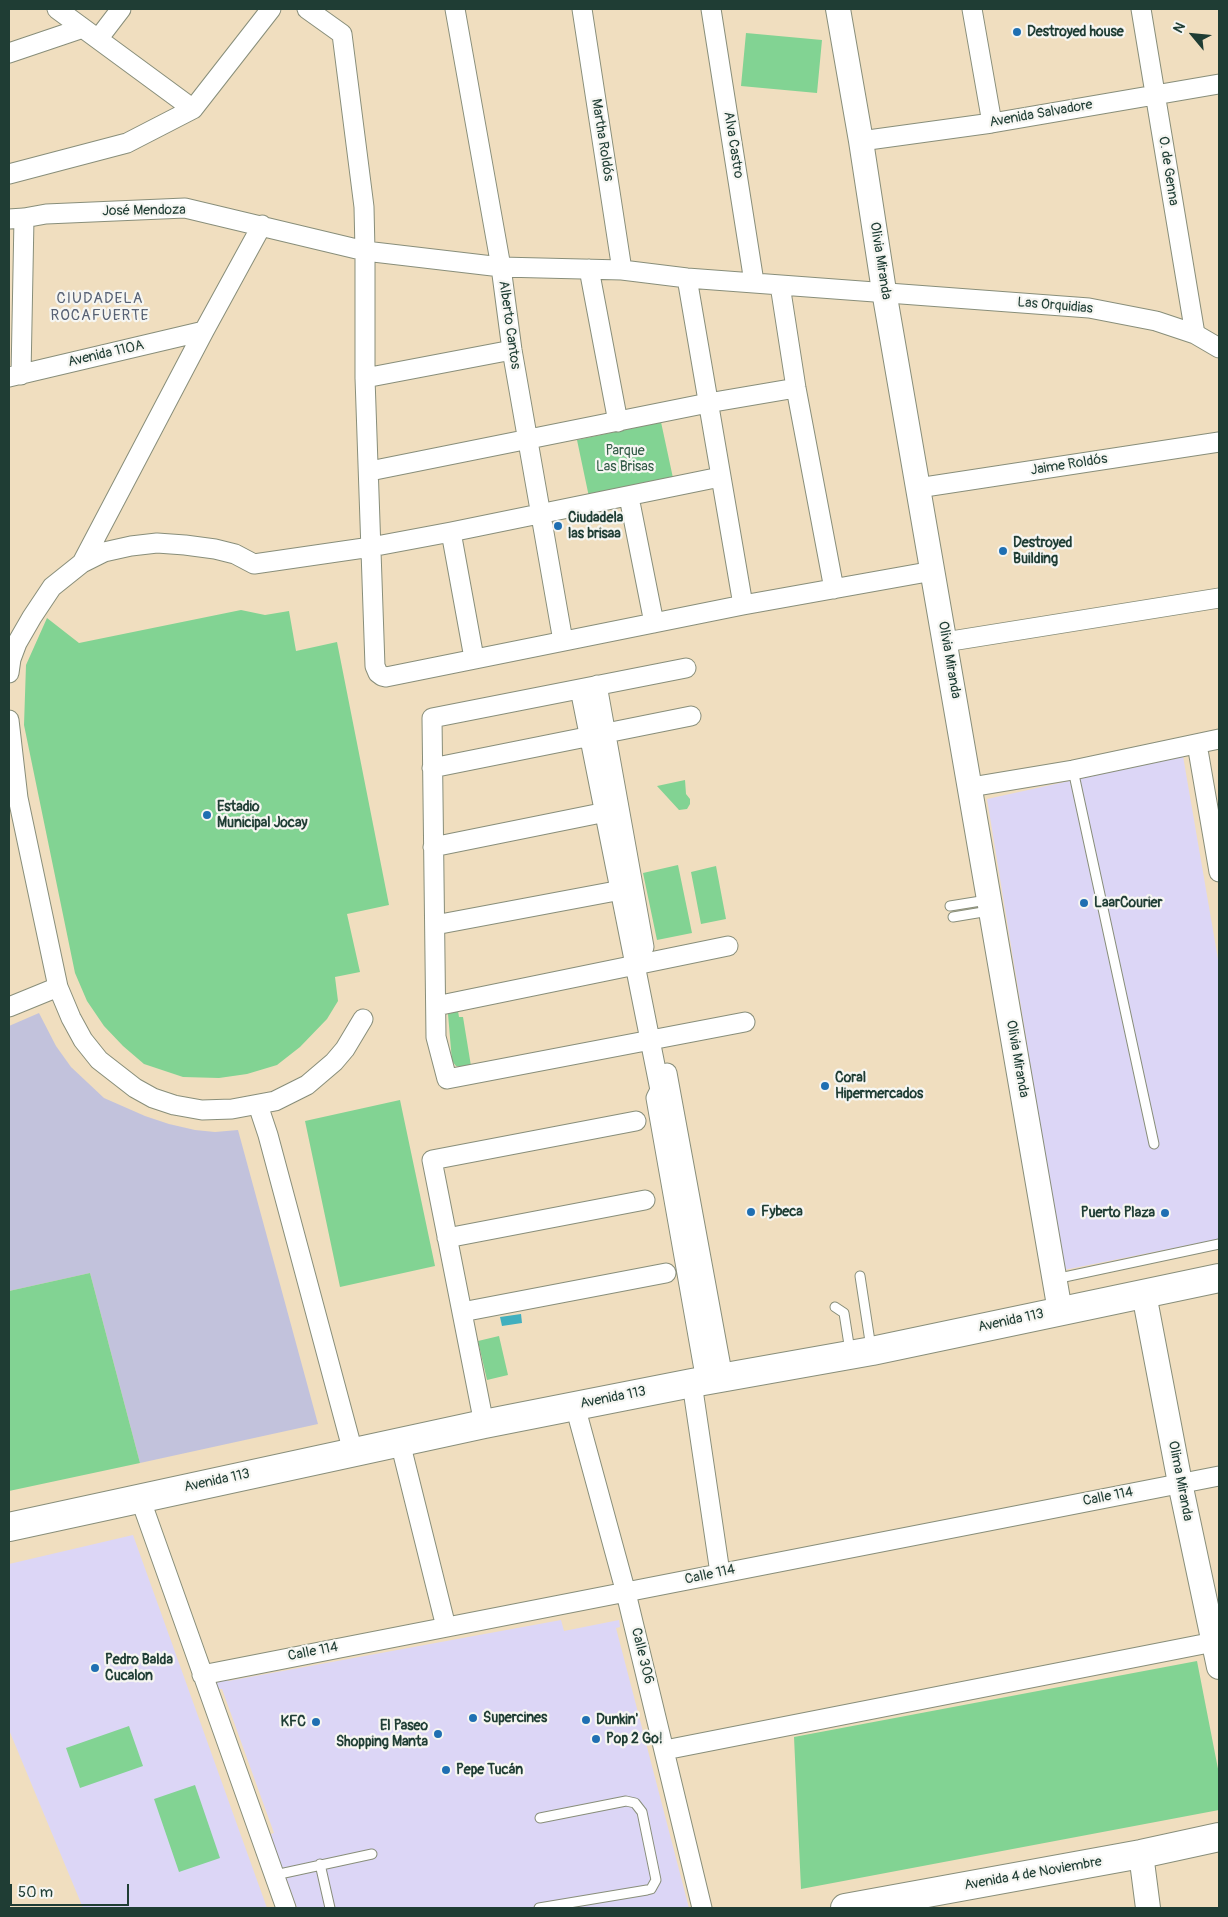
<!DOCTYPE html>
<meta charset="utf-8">
<style>
body{margin:0}
#map{position:relative;width:1228px;height:1917px;overflow:hidden;background:#f0debf;font-family:Pangolin,sans-serif}
canvas{display:block}
.frame{position:absolute;inset:0;border:10px solid #1f3d34;pointer-events:none}
.north{position:absolute;left:1168px;top:10px;width:50px;height:50px;-webkit-text-stroke:4px #f6f6f2;paint-order:stroke;rotate:298deg;font-size:14px;font-weight:700;line-height:20px;text-align:center;color:#1f3d34}
.north::after{content:'';display:block;margin:auto;width:18px;height:22px;background:#1f3d34;clip-path:polygon(50% 0,100% 100%,50% 72%,0 100%)}
.scale{position:absolute;left:10px;top:1884px;width:119px;height:22px;box-sizing:border-box;border:2px solid #1f3d34;border-top:0;padding-left:6px;font-size:15px;line-height:18px;white-space:nowrap;color:#1f3d34;-webkit-text-stroke:4px #f6f6f2;paint-order:stroke}
</style>
<div id="map">
<canvas width="1228" height="1917"></canvas>
<div class="frame"></div>
<div class="north">N</div>
<div class="scale">50 m</div>
</div>
<script>
const g = document.querySelector('canvas').getContext('2d');
g.lineJoin = 'round';
function fillPath(path, color) { g.fillStyle = color; g.fill(path, 'evenodd'); }
const toPath = rows => new Path2D(rows.map(r => 'M' + r).join(''));
function stroke(path, color, width, dash) { g.strokeStyle = color; g.lineWidth = width; g.lineCap = dash ? 'butt' : 'round'; g.setLineDash(dash || []); g.stroke(path); }
function drawText(font, color, halo, rows, align = 'center') {
  g.font = font + ' Pangolin,sans-serif'; g.lineWidth = 4.5; g.setLineDash([]); g.textBaseline = 'middle'; g.strokeStyle = halo; g.fillStyle = color; for (const [text, x, y, turn = 0] of rows) {
    g.save(); g.translate(x, y); g.rotate((+turn || 0) * Math.PI / 180); g.textAlign = isNaN(turn) ? turn : align; if (halo) g.strokeText(text, 0, 0); g.fillText(text, 0, 0); g.restore();
  }
}
fillPath(toPath([
 [1183,756,1219,965,1219,1239,1064,1270,987,799],
 [133,1535,267,1908,83,1908,9,1730,9,1564],
 [561,1620,564,1631,619,1620,620,1627,616,1628,689,1908,297,1908,274,1845,271,1834,274,1833,257,1786,222,1689,217,1689,215,1679,227,1676,228,1681]
]), '#dcd6f6');
fillPath(toPath([
 [39,1013,56,1046,71,1067,104,1098,145,1116,169,1124,195,1130,215,1132,238,1130,318,1424,140,1463,90,1273,9,1291,9,1026]
]), '#c2c2dc');
fillPath(toPath([
 [746,33,822,40,817,93,741,86],
 [661,422,673,478,589,497,577,440],
 [241,610,265,615,289,611,296,651,337,642,389,905,347,914,360,972,335,977,338,1001,327,1019,300,1047,277,1065,247,1074,219,1078,183,1077,144,1064,123,1046,104,1026,87,1001,75,973,24,725,26,665,47,618,79,643],
 [685,780,686,794,690,799,690,804,687,809,679,810,657,786],
 [678,865,692,933,657,940,643,873],
 [716,866,726,919,701,924,691,872],
 [458,1011,459,1017,463,1017,471,1066,461,1067,456,1066,452,1061,448,1014],
 [400,1100,435,1266,340,1287,305,1121],
 [90,1273,140,1463,9,1491,9,1291],
 [499,1336,508,1375,487,1380,478,1341],
 [1197,1661,1219,1774,1219,1810,801,1889,794,1737],
 [129,1726,143,1766,80,1788,66,1748],
 [195,1785,220,1858,179,1872,154,1799]
]), '#82d393');
fillPath(toPath([
 [521,1314,522,1323,502,1326,500,1317]
]), '#41afbe');
const service = toPath([
 [1073,770,1154,1144],
 [950,906,987,900],
 [953,917,989,911],
 [860,1276,871,1348],
 [1055,1279,1219,1244],
 [835,1307,844,1313,850,1351],
 [320,1864,330,1908],
 [275,1875,372,1854],
 [539,1908,647,1890,651,1889,656,1880,642,1812,635,1803,626,1801,540,1818]
]);
const minor = toPath([
 [57,9,193,109],
 [307,9,342,34,364,207,365,251,501,267,622,270,687,278,1089,308,1156,321,1195,334,1219,348],
 [455,9,501,267,512,350,563,641],
 [582,9,622,270],
 [711,9,754,282],
 [972,9,992,123],
 [1141,9,1195,334],
 [98,39,121,9],
 [9,53,83,28],
 [861,141,992,123,1219,84],
 [9,174,127,143,193,109,271,9],
 [9,219,24,218,46,214,185,208,365,251,365,378,375,666,378,673,382,676,386,677,743,605,933,571],
 [589,269,618,422],
 [687,278,743,605],
 [780,285,796,388,834,589],
 [21,375,24,218],
 [9,377,204,331],
 [365,378,512,350],
 [370,471,708,403,796,388],
 [918,488,1219,442],
 [629,497,654,623],
 [451,532,474,658],
 [82,563,204,331,262,225],
 [945,642,1219,598],
 [686,668,432,718,436,1037,447,1079,745,1022],
 [9,673,11,659,17,643,32,617,52,587,82,563,104,552,131,546,157,543,185,545,215,549,235,554,254,564,371,547,451,532,720,477],
 [597,685,644,947],
 [580,689,660,1090,656,1098,706,1381],
 [9,720,18,798,58,987,71,1018,83,1040,99,1060,135,1088,153,1098,174,1105,202,1110,232,1109,275,1101,307,1085,334,1062,345,1049,363,1019],
 [1197,744,1219,872],
 [432,768,691,716],
 [971,787,1073,770,1219,739],
 [433,847,616,810],
 [435,925,632,888],
 [436,1006,728,946],
 [9,1007,58,987],
 [667,1073,723,1378],
 [258,1105,268,1135,353,1452],
 [447,1238,645,1200],
 [462,1312,666,1273],
 [692,1383,720,1573],
 [575,1406,626,1593,702,1908],
 [484,1424,432,1160,636,1121],
 [400,1442,446,1627],
 [140,1498,286,1908],
 [202,1675,1219,1476],
 [665,1750,1219,1641]
]);
const tertiary = toPath([
 [838,9,861,141,884,291,1060,1311],
 [1144,1294,1180,1483,1219,1667],
 [1141,1854,1148,1908]
]);
const primary = toPath([
 [9,1527,484,1424,692,1383,872,1351,1219,1278],
 [845,1908,1141,1854,1219,1837]
]);
stroke(service, '#888e7a', 11);
stroke(minor, '#888e7a', 21);
stroke(tertiary, '#888e7a', 26);
stroke(primary, '#888e7a', 30);
stroke(service, '#fff', 9);
stroke(minor, '#fff', 19);
stroke(tertiary, '#fff', 24);
stroke(primary, '#fff', 28);
for (const [x, y, r, color] of [
 [1017,32,5,"#1f6fb2"],
 [558,526,5,"#1f6fb2"],
 [1003,551,5,"#1f6fb2"],
 [207,815,5,"#1f6fb2"],
 [1084,903,5,"#1f6fb2"],
 [825,1086,5,"#1f6fb2"],
 [751,1212,5,"#1f6fb2"],
 [1165,1213,5,"#1f6fb2"],
 [95,1668,5,"#1f6fb2"],
 [473,1718,5,"#1f6fb2"],
 [586,1720,5,"#1f6fb2"],
 [316,1722,5,"#1f6fb2"],
 [438,1734,5,"#1f6fb2"],
 [596,1739,5,"#1f6fb2"],
 [446,1770,5,"#1f6fb2"]
]) { const dot = new Path2D(); dot.arc(x, y, r, 0, 2 * Math.PI); g.fillStyle = color; g.fill(dot); stroke(dot, '#f6f6f2', 2); }
drawText('bold 14px', '#1f3d34', '#f6f6f2', [
 ["Destroyed house",1027,32],
 ["Ciudadela",568,518],
 ["las brisaa",568,534],
 ["Destroyed",1013,543],
 ["Building",1013,559],
 ["Estadio",217,807],
 ["Municipal Jocay",217,823],
 ["LaarCourier",1094,903],
 ["Coral",835,1078],
 ["Hipermercados",835,1094],
 ["Fybeca",761,1212],
 ["Puerto Plaza",1155,1213,"right"],
 ["Pedro Balda",105,1660],
 ["Cucalon",105,1676],
 ["Supercines",483,1718],
 ["Dunkin'",596,1720],
 ["KFC",306,1722,"right"],
 ["El Paseo",428,1726,"right"],
 ["Shopping Manta",428,1742,"right"],
 ["Pop 2 Go!",606,1739],
 ["Pepe Tucán",456,1770]
], 'left');
drawText('14px', '#1f3d34', '#f6f6f2', [
 ["Avenida Salvadore",1041,114,-10],
 ["Martha Roldós",602,140,81],
 ["Alva Castro",733,145,81],
 ["O. de Genna",1168,171,81],
 ["José Mendoza",144,211,-1],
 ["Olivia Miranda",880,261,81],
 ["Las Orquidias",1055,306,5],
 ["Alberto Cantos",509,325,82],
 ["Avenida 110A",106,354,-13],
 ["Jaime Roldós",1069,465,-9],
 ["Olivia Miranda",949,660,80],
 ["Olivia Miranda",1017,1059,80],
 ["Avenida 113",1011,1321,-12],
 ["Avenida 113",613,1398,-11],
 ["Avenida 113",217,1481,-12],
 ["Olima Miranda",1180,1481,79],
 ["Calle 114",1108,1497,-11],
 ["Calle 114",710,1575,-12],
 ["Calle 114",313,1652,-11],
 ["Calle 306",642,1656,76],
 ["Avenida 4 de Noviembre",1033,1874,-10]
]);
drawText('14px', '#335b47', '#f6f6f2', [
 ["Parque",625,451],
 ["Las Brisas",625,467]
]);
g.letterSpacing = '1px';
drawText('15px', '#576173', '#f6f6f2', [
 ["CIUDADELA",100,299],
 ["ROCAFUERTE",100,316]
]);
g.letterSpacing = '0px';
</script>
